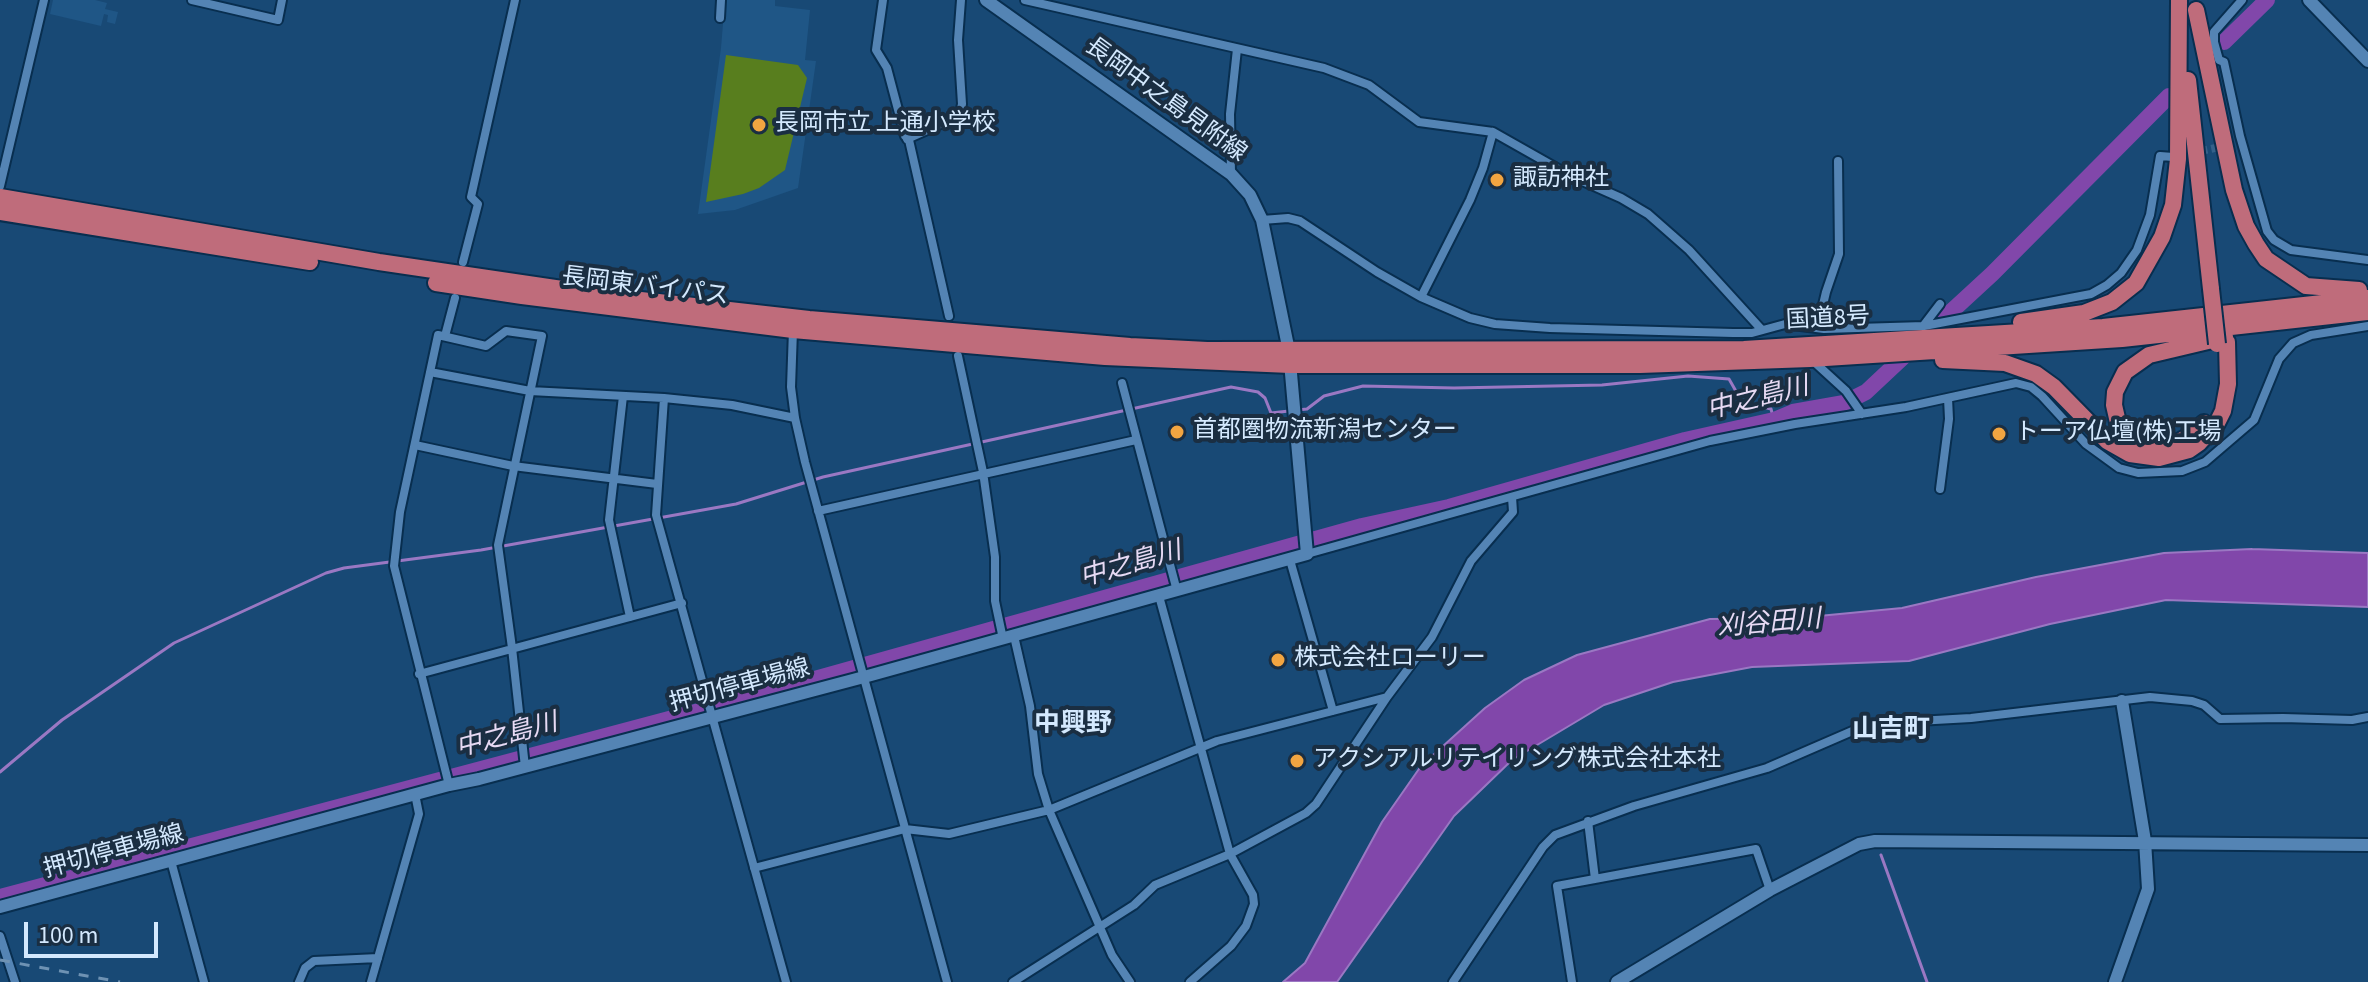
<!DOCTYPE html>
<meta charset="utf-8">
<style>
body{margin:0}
#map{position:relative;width:2368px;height:982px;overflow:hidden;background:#184975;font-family:"Source Sans 3",sans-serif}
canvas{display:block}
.scale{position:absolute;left:24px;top:922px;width:134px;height:36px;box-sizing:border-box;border:4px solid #d4e9fe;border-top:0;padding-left:10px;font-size:24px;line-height:28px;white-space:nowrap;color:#d4e9fe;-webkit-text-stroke:6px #1a2e42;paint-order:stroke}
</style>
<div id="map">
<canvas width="2368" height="982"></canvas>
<div class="scale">100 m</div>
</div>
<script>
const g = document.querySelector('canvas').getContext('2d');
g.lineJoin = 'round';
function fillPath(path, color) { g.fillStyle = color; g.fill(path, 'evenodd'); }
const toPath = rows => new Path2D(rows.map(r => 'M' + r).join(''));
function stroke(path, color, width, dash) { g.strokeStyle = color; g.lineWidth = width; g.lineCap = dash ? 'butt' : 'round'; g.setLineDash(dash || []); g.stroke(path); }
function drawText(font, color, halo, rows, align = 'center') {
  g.font = font + ' "Source Sans 3","Noto Sans JP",sans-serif'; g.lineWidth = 8; g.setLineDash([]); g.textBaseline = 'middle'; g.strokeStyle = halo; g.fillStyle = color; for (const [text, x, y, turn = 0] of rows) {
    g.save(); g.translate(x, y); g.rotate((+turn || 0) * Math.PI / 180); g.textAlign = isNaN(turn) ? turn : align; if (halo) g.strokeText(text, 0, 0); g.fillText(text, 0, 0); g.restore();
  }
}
fillPath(toPath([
 [53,0,95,0,107,3,105,9,118,12,115,24,107,22,108,15,104,14,101,26,50,14],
 [725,0,775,0,775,6,810,10,805,60,816,61,798,188,735,210,698,214,721,48]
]), '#1f5686');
fillPath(toPath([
 [726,55,798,65,807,78,785,170,759,188,743,194,706,202]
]), '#587e1e');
const water = toPath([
 [2252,549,2368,553,2368,607,2166,600,2050,624,1909,661,1752,667,1673,682,1604,705,1512,760,1454,816,1337,982,1283,982,1305,963,1382,822,1421,766,1485,708,1524,680,1577,655,1710,619,1798,618,1902,608,2036,577,2164,553,2252,549]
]);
fillPath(water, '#8147aa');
stroke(water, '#9a78c3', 2);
stroke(toPath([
 [1297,410,1307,409,1324,396,1363,386,1454,388,1602,385,1688,376,1729,379,1741,400,1746,403,1771,409,1774,420],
 [0,772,62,720,174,643,326,573,344,568,481,550,736,504,823,477,1231,387,1258,392,1265,398,1271,413,1289,411],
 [1881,855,1927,982]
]), '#9a78c3', 3);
stroke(toPath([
 [2224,42,2267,0],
 [1929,332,1992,274,2169,96],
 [0,897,718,706,1362,526,1449,507,1685,440,1774,420,1793,412,1844,403,1866,392,1913,348]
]), '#8147aa', 16);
stroke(toPath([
 [2176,156,2225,146]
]), '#34618a', 8, [8, 4]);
const street = toPath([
 [192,0,278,20,282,0],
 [883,0,876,50,887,68,905,136,909,140,949,316],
 [1025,0,1324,68,1369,85,1419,122,1493,132,1483,168,1470,200,1421,297],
 [2242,0,2214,32,2214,42,2219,60,2224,62,2240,136,2267,231,2274,240,2291,250,2368,260],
 [720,18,721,0],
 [1493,132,1569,175,1621,198,1648,214,1689,250,1761,329],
 [907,139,956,117,960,113,962,104,958,40,961,0],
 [1231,174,1230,114,1237,49],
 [0,186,44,0],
 [1262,220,1288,218,1300,221,1377,272,1421,297,1470,318,1495,324,1550,328,1733,333,1752,333,1785,324,1824,329,1924,326,2091,294,2107,285,2121,273,2137,250,2150,215,2160,156,2173,157],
 [463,262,478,204,471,197,515,0],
 [1924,325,1940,304],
 [1818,326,1826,292,1839,254,1838,161],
 [793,330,791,387,795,418,805,462,947,982],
 [445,336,455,298],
 [958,356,983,472,995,557,995,601,1003,639],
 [1811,359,1846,391,1862,414],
 [430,372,530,391,664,398,732,405,795,418],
 [1122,383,1177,591],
 [623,396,609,520,630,617],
 [664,398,656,515,786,982],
 [415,445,513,466,657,484],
 [1940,489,1949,419,1948,398],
 [818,511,1136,440],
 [1307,554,1710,441,1795,424,1906,407,2016,383,2031,387,2042,396,2086,444,2119,468,2138,473,2182,471,2205,462,2254,420,2279,359,2293,343,2311,335,2368,326],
 [1290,560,1333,711],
 [1159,596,1230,854,1253,895,1254,904,1246,926,1231,946,1190,982],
 [1014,636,1030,706,1038,774,1049,810,1112,955,1130,982],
 [419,674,682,603],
 [449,785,394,566,400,512,438,335,486,346,506,331,542,336,498,545,512,648,525,767],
 [1588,821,1595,879],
 [171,861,204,982],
 [754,868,905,829,949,834,1049,810,1217,741,1387,697,1432,637,1471,561,1513,512,1512,497],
 [0,936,15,982],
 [299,982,305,968,314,961,378,958],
 [371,982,419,814,415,794],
 [1013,982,1134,905,1155,885,1230,854,1306,813,1316,804,1387,697],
 [1453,982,1543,847,1555,835,1634,806,1767,768,1857,729,1899,722,1971,718,2150,697,2192,701,2204,705,2220,719,2283,718,2352,720,2368,717],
 [1572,982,1557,886,1756,849,1770,890]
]);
const secondary = toPath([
 [2309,0,2368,61],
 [0,907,449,785,479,779,864,677,1307,554,1289,351,1262,220,1250,195,1231,174,986,0],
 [1617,982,1770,890,1859,844,1875,841,2368,845],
 [2115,982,2148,889,2145,841,2122,701]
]);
const highway = toPath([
 [2196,10,2234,190,2246,226,2256,244,2266,259,2306,286,2359,290],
 [2188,80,2211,289],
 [0,197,379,262,623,298,809,319,1130,346,1207,350,1744,349,2103,327,2368,298],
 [0,212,310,262],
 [436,283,522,296,793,330,1105,357,1290,365,1640,365,1810,359,2122,339,2368,312],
 [2021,322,2084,313,2112,302,2136,283,2162,237,2173,205,2178,159,2179,0],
 [1943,360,2005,363,2036,374,2054,387,2107,441,2130,454,2159,458,2189,450,2199,443,2217,423,2223,411,2228,384,2227,342],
 [2204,423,2193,434,2175,444,2155,447,2140,444,2128,438,2119,427,2114,405,2115,392,2125,372,2149,355,2225,337]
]);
stroke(street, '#082e4f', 12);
stroke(secondary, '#082e4f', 16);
stroke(highway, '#082e4f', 20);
stroke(street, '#5484b4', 8);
stroke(secondary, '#5484b4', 12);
stroke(highway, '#bf6c7b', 16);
stroke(toPath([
 [0,960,120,982]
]), '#6e92b3', 3, [10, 10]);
const highwayBridge = toPath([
 [2211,289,2217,344]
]);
stroke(highwayBridge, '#082e4f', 20, []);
stroke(highwayBridge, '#bf6c7b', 16);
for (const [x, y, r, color] of [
 [759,125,8,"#f2a541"],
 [1497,180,8,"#f2a541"],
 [1177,432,8,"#f2a541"],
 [1999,434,8,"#f2a541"],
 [1278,660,8,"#f2a541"],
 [1297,761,8,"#f2a541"]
]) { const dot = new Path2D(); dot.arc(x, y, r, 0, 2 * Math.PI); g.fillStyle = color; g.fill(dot); stroke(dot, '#1a2e42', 3); }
drawText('24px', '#d4e9fe', '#1a2e42', [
 ["長岡中之島見附線",1165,101,36],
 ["長岡東バイパス",645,288,7],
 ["国道8号",1828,320,-3],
 ["押切停車場線",740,687,-15],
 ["押切停車場線",114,853,-15]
]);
drawText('24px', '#d4e9fe', '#1a2e42', [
 ["長岡市立 上通小学校",775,125],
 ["諏訪神社",1513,180],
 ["首都圏物流新潟センター",1193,432],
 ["トーア仏壇(株)工場",2015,434],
 ["株式会社ローリー",1294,660],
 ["アクシアルリテイリング株式会社本社",1313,761]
], 'left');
drawText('italic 26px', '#e7daf4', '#1a2e42', [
 ["中之島川",1758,400,-14],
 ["中之島川",1131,566,-16],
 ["刈谷田川",1769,625,-5],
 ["中之島川",507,737,-15]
]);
drawText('bold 26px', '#d4e9fe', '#1a2e42', [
 ["中興野",1073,725],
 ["山吉町",1891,731]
]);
</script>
